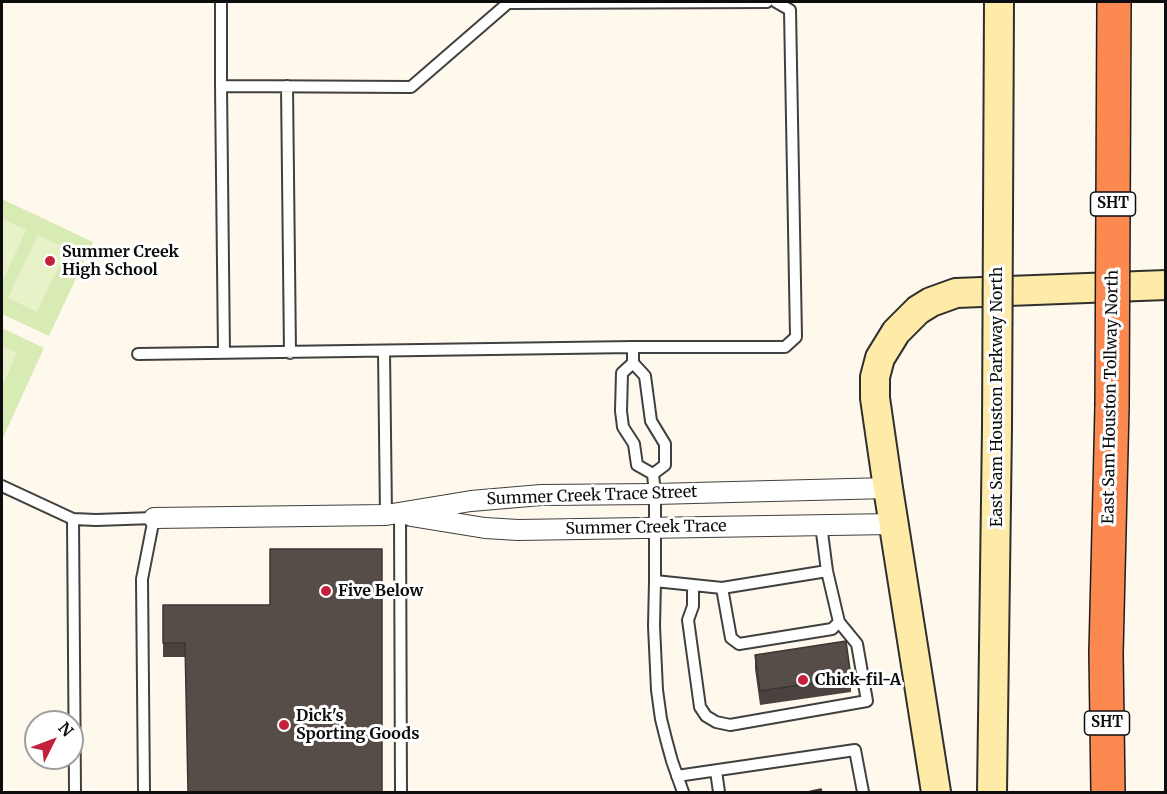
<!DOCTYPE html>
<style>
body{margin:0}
#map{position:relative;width:1167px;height:794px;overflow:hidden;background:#fff9ed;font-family:Merriweather,serif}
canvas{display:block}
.frame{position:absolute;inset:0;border:3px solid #0d0d0d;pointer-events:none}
.north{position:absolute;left:24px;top:710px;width:60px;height:60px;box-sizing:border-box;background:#fff;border:2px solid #9e9e9e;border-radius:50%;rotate:48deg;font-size:16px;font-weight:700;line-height:24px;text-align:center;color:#0d0d0d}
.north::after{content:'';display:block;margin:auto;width:21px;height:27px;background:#c41f3b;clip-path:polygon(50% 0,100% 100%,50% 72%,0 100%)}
</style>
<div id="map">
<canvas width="1167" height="794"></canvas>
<div class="frame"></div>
<div class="north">N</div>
</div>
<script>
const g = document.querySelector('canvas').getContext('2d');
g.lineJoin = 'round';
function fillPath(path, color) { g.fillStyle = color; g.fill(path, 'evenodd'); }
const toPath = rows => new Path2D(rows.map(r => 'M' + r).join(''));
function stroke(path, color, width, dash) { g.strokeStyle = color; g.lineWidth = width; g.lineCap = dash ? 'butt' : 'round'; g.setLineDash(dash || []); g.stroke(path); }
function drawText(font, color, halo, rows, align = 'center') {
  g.font = font + ' Merriweather,serif'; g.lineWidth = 6; g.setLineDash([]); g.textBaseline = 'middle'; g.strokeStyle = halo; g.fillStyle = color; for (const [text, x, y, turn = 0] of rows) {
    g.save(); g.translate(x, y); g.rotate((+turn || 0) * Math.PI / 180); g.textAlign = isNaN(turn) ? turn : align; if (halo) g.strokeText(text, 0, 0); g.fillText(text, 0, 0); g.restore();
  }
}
fillPath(toPath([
 [2,199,93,242,49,336,2,314],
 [2,328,44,348,2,440]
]), '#d8ebb5');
fillPath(toPath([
 [2,218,26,230,2,283],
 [38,235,67,249,37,312,8,298],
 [2,346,17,353,2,387]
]), '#e8f2c8');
const lane = toPath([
 [221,2,221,86],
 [287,86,290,353],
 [633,347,633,363,645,376,651,421,665,444,665,465,653,474],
 [384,351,386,515],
 [224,353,221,86,411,87,508,3,767,2],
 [138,354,633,347,785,347,796,337,790,10,776,2],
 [633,363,622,373,621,411,623,427,634,444,637,465,653,474],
 [653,474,655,494,655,581,654,626,657,690,661,719,666,739,672,761,683,792],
 [2,486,73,519,96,520,154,518,142,579,144,792],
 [400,514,401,792],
 [73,519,75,792],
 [655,581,722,588,827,571],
 [693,585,693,606,688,620,700,707,706,716,716,722,730,725,867,701,857,644,839,622],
 [722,588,731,638,739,644,832,629,839,622,827,571,821,525],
 [716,771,719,792],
 [677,776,855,750,863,792]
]);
const street = toPath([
 [411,516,485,528,518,530,893,524],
 [154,518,386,515,471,501,541,495,655,494,888,488]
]);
const secondary = toPath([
 [936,792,888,488,875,398,875,377,880,358,896,332,918,310,931,302,956,293,1166,285],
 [992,792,997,427]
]);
const highway = toPath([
 [1108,792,1106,653,1112,407]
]);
stroke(lane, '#404040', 14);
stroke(street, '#404040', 22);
stroke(secondary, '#2f2f2f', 32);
stroke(highway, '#1e1e1e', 36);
stroke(lane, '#fff', 10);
stroke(street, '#fff', 20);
stroke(secondary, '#ffeba8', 28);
stroke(highway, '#fb8950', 33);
const secondaryBridge = toPath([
 [997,427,999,2]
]);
const highwayBridge = toPath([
 [1112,407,1114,2]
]);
stroke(secondaryBridge, '#2f2f2f', 32, []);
stroke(highwayBridge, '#1e1e1e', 36, []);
stroke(secondaryBridge, '#ffeba8', 28);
stroke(highwayBridge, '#fb8950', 33);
fillPath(toPath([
 [382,549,185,657,163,657,163,605,270,605],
 [755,655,851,677,851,692,760,705,755,669]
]), '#4a423f');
const building = toPath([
 [270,549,382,549,382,792,188,792,185,643,163,643,163,605,270,605,270,549],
 [846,641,851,677,760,691,755,655,846,641],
 [821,789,822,792,807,792,821,789]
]);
fillPath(building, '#564d49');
stroke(building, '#3c3633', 1.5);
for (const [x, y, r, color] of [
 [50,261,6,"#c41f3b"],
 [326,591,6,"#c41f3b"],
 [803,680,6,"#c41f3b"],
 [284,725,6,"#c41f3b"]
]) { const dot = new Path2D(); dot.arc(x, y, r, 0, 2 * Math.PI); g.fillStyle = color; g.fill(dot); stroke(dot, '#fff', 2); }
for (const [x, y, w] of [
 [1113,204,45],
 [1107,723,45]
]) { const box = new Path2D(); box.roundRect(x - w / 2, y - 12, w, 24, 4.5); g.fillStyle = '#fff'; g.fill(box); stroke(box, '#0d0d0d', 1.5); }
drawText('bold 15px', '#0d0d0d', null, [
 ["SHT",1113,204],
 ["SHT",1107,723]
]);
drawText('bold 16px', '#0d0d0d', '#fff', [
 ["Summer Creek",62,252],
 ["High School",62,270],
 ["Five Below",338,591],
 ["Chick-fil-A",815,680],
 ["Dick's",296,716],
 ["Sporting Goods",296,734]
], 'left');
drawText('16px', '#0d0d0d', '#fff', [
 ["East Sam Houston Parkway North",997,397,-90],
 ["East Sam Houston Tollway North",1111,397,-89],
 ["Summer Creek Trace Street",592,496,-2],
 ["Summer Creek Trace",646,528,-1]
]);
</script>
